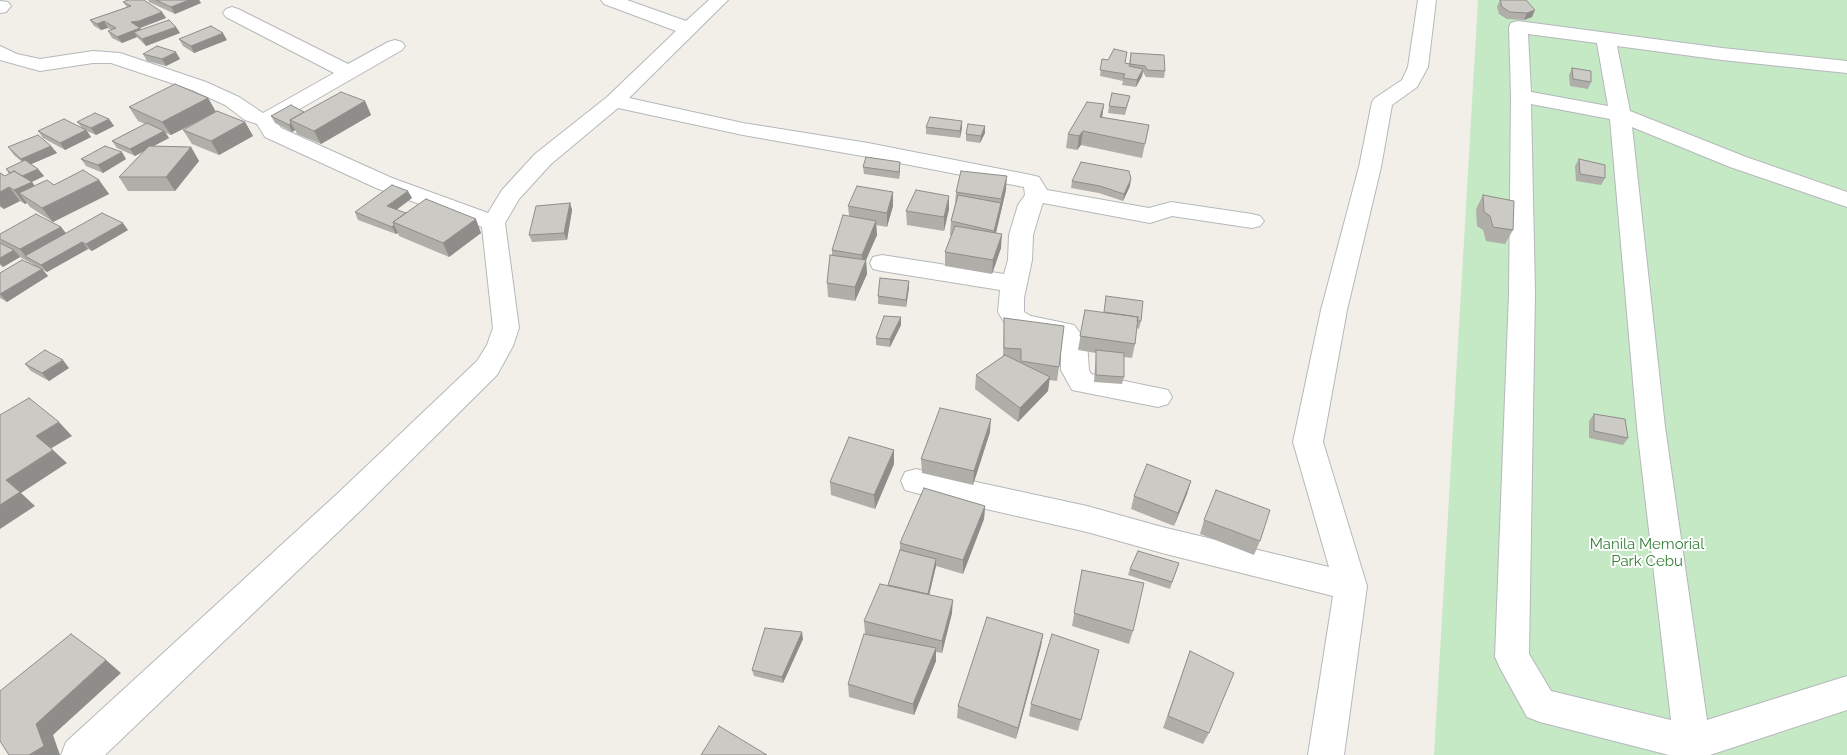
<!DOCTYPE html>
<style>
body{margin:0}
canvas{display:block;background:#f1efe8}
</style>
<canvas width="1847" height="755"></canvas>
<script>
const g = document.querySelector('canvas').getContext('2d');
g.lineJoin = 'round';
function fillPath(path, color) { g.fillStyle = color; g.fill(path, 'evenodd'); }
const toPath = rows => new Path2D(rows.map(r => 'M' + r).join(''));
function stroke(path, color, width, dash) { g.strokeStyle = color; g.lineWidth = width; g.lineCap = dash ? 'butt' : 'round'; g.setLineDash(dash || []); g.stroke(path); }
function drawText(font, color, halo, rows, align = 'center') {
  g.font = font + ' Raleway,sans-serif'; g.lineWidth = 4; g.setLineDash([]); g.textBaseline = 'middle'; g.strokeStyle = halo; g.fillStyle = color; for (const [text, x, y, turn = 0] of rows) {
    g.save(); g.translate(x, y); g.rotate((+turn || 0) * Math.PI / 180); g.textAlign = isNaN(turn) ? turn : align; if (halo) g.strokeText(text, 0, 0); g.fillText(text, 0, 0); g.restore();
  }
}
fillPath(toPath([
 [1478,0,1847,0,1847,755,1434,755]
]), '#c5e8c5');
const minor = toPath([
 [601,0,627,0,686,21,709,0,728,0,629,98,743,123,868,143,1031,175,1039,177,1047,190,1149,208,1171,202,1252,214,1260,216,1264,221,1260,226,1252,228,1172,216,1150,223,1043,203,1042,205,1033,235,1032,260,1024,298,1024,312,1031,316,1074,325,1087,342,1089,370,1091,374,1168,390,1172,397,1168,404,1158,407,1072,390,1061,370,1061,344,1057,340,1025,333,1006,325,998,312,1000,290,882,271,873,269,870,263,873,257,882,255,1004,274,1008,260,1009,235,1018,205,1025,195,1024,187,868,157,743,135,618,108,551,164,519,199,505,223,519,328,513,346,497,375,359,512,105,755,61,755,66,742,337,494,477,361,487,345,493,328,482,227,376,188,265,137,257,124,245,120,225,105,192,90,111,63,93,63,40,71,0,60,0,46,17,54,40,59,93,51,120,53,206,82,239,97,263,113,334,73,226,17,223,13,226,9,232,7,238,9,348,64,388,42,395,40,402,42,405,46,402,50,277,122,281,128,392,178,488,213,502,190,535,154,607,97,676,31,604,4,601,0],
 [1418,0,1436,0,1428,67,1417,87,1392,105,1381,167,1347,310,1323,442,1367,586,1344,755,1308,755,1333,596,1162,553,1087,532,916,493,905,490,901,481,905,472,916,469,1087,506,1162,527,1329,567,1293,442,1321,310,1359,167,1372,102,1375,98,1402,80,1408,67,1418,0],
 [0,1,8,2,11,6,6,12,0,13,0,1],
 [1518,21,1722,48,1847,61,1847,73,1722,60,1617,46,1630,111,1746,157,1847,192,1847,207,1730,167,1632,127,1665,427,1707,720,1847,676,1847,710,1710,755,1669,755,1540,722,1527,717,1500,668,1495,657,1509,293,1511,96,1509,27,1511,23,1518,21],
 [1528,34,1597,43,1608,106,1531,92,1528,34],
 [1531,104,1610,119,1637,427,1671,720,1551,691,1529,654,1535,293,1531,104]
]);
stroke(minor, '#b5b8bc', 2);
fillPath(minor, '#fff');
fillPath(toPath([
 [148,0,199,0,201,3,175,14,149,2],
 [1500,0,1526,0,1532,17,1524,20,1507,19,1499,14,1497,7],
 [123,2,162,12,166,18,140,28,142,30,176,27,180,33,146,46,137,37,122,43,112,38,108,31,111,30,108,28,101,30,94,26,90,20,127,7],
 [179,39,227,40,194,53,183,46],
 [1131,53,1165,71,1164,78,1146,77,1143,72,1142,76,1136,87,1122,85,1123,81,1100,76,1102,59,1129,64],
 [143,54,180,59,166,66,147,61],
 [1572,68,1591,82,1588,89,1570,86,1569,75],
 [1130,96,1125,115,1108,113,1109,106],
 [208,98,216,112,171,135,166,133,169,138,153,146,191,147,199,161,175,191,128,191,119,177,145,150,135,156,117,148,112,141,145,124,138,121,129,107],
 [365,101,371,115,321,144,297,134,295,130,292,132,275,123,271,116,304,112],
 [1104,104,1102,117,1149,125,1142,158,1081,145,1077,150,1066,148,1068,134],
 [109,119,114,126,96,135,87,131,91,137,65,150,43,138,38,131,82,128,77,122],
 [245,122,253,136,219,155,192,144,183,130],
 [985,126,985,133,980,143,966,141,966,134],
 [926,127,962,128,960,138,926,134],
 [51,146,57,153,31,164,38,169,44,176,32,182,35,186,99,180,109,194,53,222,30,207,27,203,25,204,20,201,4,209,0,207,0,173,5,176,9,174,6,169,22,162,14,155,8,147],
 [81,159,126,159,103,173,86,166],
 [1579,159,1605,178,1601,185,1576,181,1575,166],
 [900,162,900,169,899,179,864,174,863,167],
 [1072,181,1130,186,1123,201,1099,193,1071,188],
 [1006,190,996,233,1001,248,992,274,945,266,945,252,951,235,950,235,951,221,955,204,956,192],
 [893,192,893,206,887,227,876,225,877,235,866,260,867,274,855,301,828,297,827,283,832,255,832,250,849,216,848,206],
 [1483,195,1513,230,1505,244,1486,241,1483,230,1477,226,1476,209],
 [412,198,396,210,406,213,481,233,449,257,399,236,398,233,396,234,358,220,355,212],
 [570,203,572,210,567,240,532,242,529,235],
 [949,209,944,231,907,225,906,211],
 [61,227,66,233,128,230,92,251,88,249,47,272,43,270,48,276,7,302,0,298,0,273,34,265,20,257,3,267,0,265,0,234],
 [909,281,909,288,906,307,878,304,878,296],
 [1085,310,1141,321,1139,329,1137,328,1135,344,1132,358,1124,357,1124,377,1122,384,1094,382,1096,353,1078,350],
 [1004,318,1059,367,1057,381,1049,380,1048,391,1018,422,975,389,976,375,1003,356],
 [901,325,890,347,876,345,876,338],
 [25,364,69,368,49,381,31,371],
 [1594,414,1628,438,1623,445,1589,438,1589,421],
 [990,432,973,485,922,473,921,459],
 [894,450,894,464,875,509,831,495,830,482],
 [1191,481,1187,494,1174,526,1131,509,1134,496],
 [985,506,984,519,963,574,936,566,929,595,952,613,942,653,936,652,936,661,914,715,849,697,848,684,880,638,865,634,864,621,888,586,900,550,900,543],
 [1204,520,1260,541,1254,555,1200,534],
 [1179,563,1170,589,1128,575,1130,569],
 [1082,570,1133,631,1129,644,1072,626],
 [1043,634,1041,646,1016,739,957,718,958,706],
 [803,639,783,683,754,676,752,670],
 [1099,650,1078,731,1029,716,1031,704],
 [1190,651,1209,733,1203,744,1163,728]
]), '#afaea9');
fillPath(toPath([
 [189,0,199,0,201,3,175,14,171,7],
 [1535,10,1532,17,1524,20,1527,13],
 [162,12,166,18,140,28,144,34,134,32,137,37,122,43,117,37,131,22],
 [104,21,108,28,101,30,97,24],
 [176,27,180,33,146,46,142,39],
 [223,33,227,40,194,53,191,46],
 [176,52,180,59,166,66,162,59],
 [1143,69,1142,76,1136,87,1137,80],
 [208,98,216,112,171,135,162,122],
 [365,101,371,115,321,144,314,131],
 [1104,104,1102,118,1100,117],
 [109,119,114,126,96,135,91,128],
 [962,121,962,128,960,138,960,131],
 [245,122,253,136,219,155,211,141],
 [291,123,295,130,292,132,289,125],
 [985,126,985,133,980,143,981,136],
 [86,130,91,137,65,150,60,143],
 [164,131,169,138,135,156,130,149],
 [1083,131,1081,145,1077,150,1079,136],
 [51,146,57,153,27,166,21,159],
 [191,147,199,161,175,191,166,177],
 [122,152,126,159,103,173,98,165],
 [900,162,900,169,899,179,899,172],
 [38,169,44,176,25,185,19,178],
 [1007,176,1006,190,993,245,994,231],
 [1131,179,1130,186,1123,201,1124,194],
 [99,180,109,194,53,222,42,208],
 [32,182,42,196,19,193,27,203,25,204,14,190],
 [9,187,20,201,4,209,0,205,0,192],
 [408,191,412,198,391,214,387,206],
 [893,192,893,206,887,227,887,213],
 [949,196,949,209,944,231,944,217],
 [570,203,572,210,567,240,564,233],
 [476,219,481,233,449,257,443,243],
 [876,221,877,235,862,269,862,255],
 [123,223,128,230,92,251,86,244],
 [394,225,398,233,396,234,392,227],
 [61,227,71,240,25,256,31,263,20,249],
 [1002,234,1001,248,992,274,993,260],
 [82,242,88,249,47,272,41,265],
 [14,250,20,257,3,267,0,263,0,258],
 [866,260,867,274,855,301,855,287],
 [42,269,48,276,7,302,0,294],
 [909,281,909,288,906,307,906,300],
 [901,317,901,325,890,347,890,339],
 [63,360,69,368,49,381,42,373],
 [1050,377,1048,391,1018,422,1020,408],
 [991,419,990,432,973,485,974,471],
 [59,422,72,436,50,449,36,436],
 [53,450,67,463,21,493,35,506,0,529,0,505,6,480],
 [894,450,894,464,875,509,874,495],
 [1191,481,1187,494,1174,526,1178,513],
 [985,506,984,519,963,574,963,560],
 [936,559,936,566,928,600,928,594],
 [953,600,952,613,942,653,942,641],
 [802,632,803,639,783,683,782,677],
 [1043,634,1041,646,1016,739,1018,728],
 [936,648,936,661,914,715,913,704],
 [106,660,121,673,53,735,60,755,29,755,36,724]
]), '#8f8d8a');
const building = toPath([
 [128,0,144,0,162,12,139,21,131,22,140,28,117,37,108,31,116,28,104,21,97,24,90,20,131,6,123,2,128,0],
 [156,0,189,0,171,7,156,0],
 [1500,0,1526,0,1535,10,1527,13,1510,12,1502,7,1500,0],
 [169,20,176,27,142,39,134,32,169,20],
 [211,26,223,33,191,46,179,39,211,26],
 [157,46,176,52,162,59,143,54,157,46],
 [1114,49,1127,52,1125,63,1130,64,1129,66,1143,69,1137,80,1123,78,1125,74,1100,70,1102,59,1108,60,1114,49],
 [1131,53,1164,55,1165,71,1147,70,1145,66,1130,64,1131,53],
 [1572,68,1591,71,1591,82,1573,79,1572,68],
 [175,84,208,98,162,122,129,107,175,84],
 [341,92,365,101,314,131,290,120,341,92],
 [1112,93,1130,96,1126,108,1109,106,1112,93],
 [1087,102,1104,104,1100,117,1149,125,1145,144,1083,131,1079,136,1068,134,1087,102],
 [291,105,304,112,290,120,291,123,289,125,271,116,291,105],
 [217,111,245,122,211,141,183,130,217,111],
 [95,113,109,119,91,128,77,122,95,113],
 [930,117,962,121,960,131,926,127,930,117],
 [64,119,86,130,60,143,38,131,64,119],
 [147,123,164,131,130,149,112,141,147,123],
 [968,124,985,126,981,136,966,134,968,124],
 [38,135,51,146,21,159,8,147,38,135],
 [105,146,122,152,98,165,81,159,105,146],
 [149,146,191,147,166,177,119,177,149,146],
 [866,157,900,162,899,172,863,167,866,157],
 [1579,159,1605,165,1605,178,1580,174,1579,159],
 [25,160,38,169,22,176,14,171,11,173,6,169,25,160],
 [1081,162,1129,171,1131,179,1124,194,1100,186,1072,181,1081,162],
 [83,170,99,180,42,208,19,193,47,180,54,185,83,170],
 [14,171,32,182,14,190,9,187,0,192,0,173,5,176,14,171],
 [961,171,1007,176,1001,199,956,192,961,171],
 [392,185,408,191,387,206,406,213,393,222,394,225,392,227,355,212,392,185],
 [857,186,893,192,887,213,848,206,857,186],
 [916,190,949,196,944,217,906,211,916,190],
 [958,195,1001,203,994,231,951,221,958,195],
 [1483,195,1514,201,1513,230,1493,227,1490,216,1484,212,1483,195],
 [426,199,476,219,443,243,393,222,426,199],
 [570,203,564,233,529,235,536,206,570,203],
 [102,213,123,223,86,244,82,242,41,265,25,256,102,213],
 [36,214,61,227,20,249,0,239,0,234,36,214],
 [843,215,876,221,862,255,832,250,843,215],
 [955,226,1002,234,993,260,945,252,955,226],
 [0,243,14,250,0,258,0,243],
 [830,255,866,260,855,287,827,283,830,255],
 [22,260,42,269,0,294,0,273,22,260],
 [880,278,909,281,906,300,878,296,880,278],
 [1106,296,1143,301,1141,321,1137,321,1138,317,1104,312,1106,296],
 [1085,310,1138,317,1135,344,1080,336,1085,310],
 [884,316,901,317,890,339,876,338,884,316],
 [1004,318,1064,326,1059,367,1021,361,1021,349,1004,348,1004,318],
 [45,350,63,360,42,373,25,364,45,350],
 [1096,350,1124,353,1124,377,1096,375,1096,350],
 [1005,355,1050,377,1020,408,976,375,1005,355],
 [29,398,59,422,36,436,53,450,6,480,20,492,0,505,0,415,29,398],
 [940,408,991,419,974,471,921,459,940,408],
 [1594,414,1625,419,1628,438,1594,431,1594,414],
 [849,437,894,450,874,495,830,482,849,437],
 [1147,464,1191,481,1178,513,1134,496,1147,464],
 [924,488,985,506,963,560,900,543,924,488],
 [1216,490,1270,510,1260,541,1204,520,1216,490],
 [900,550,936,559,928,594,888,585,900,550],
 [1138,551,1179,563,1172,582,1130,569,1138,551],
 [1082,570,1144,583,1133,631,1074,613,1082,570],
 [880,584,953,600,942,641,864,621,880,584],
 [987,617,1043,634,1018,728,958,706,987,617],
 [765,628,802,632,782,677,752,670,765,628],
 [71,634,106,660,36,724,44,746,29,755,9,755,0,741,0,691,71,634],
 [864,634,936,648,913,704,848,684,864,634],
 [1052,634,1099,650,1081,720,1031,704,1052,634],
 [1190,651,1234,673,1209,733,1168,716,1190,651],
 [719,726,767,755,701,755,719,726]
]);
fillPath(building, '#cccac5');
stroke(building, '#8f8d8a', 1);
drawText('15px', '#348238', '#fff', [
 ["Manila Memorial",1647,544],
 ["Park Cebu",1647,561]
]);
</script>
